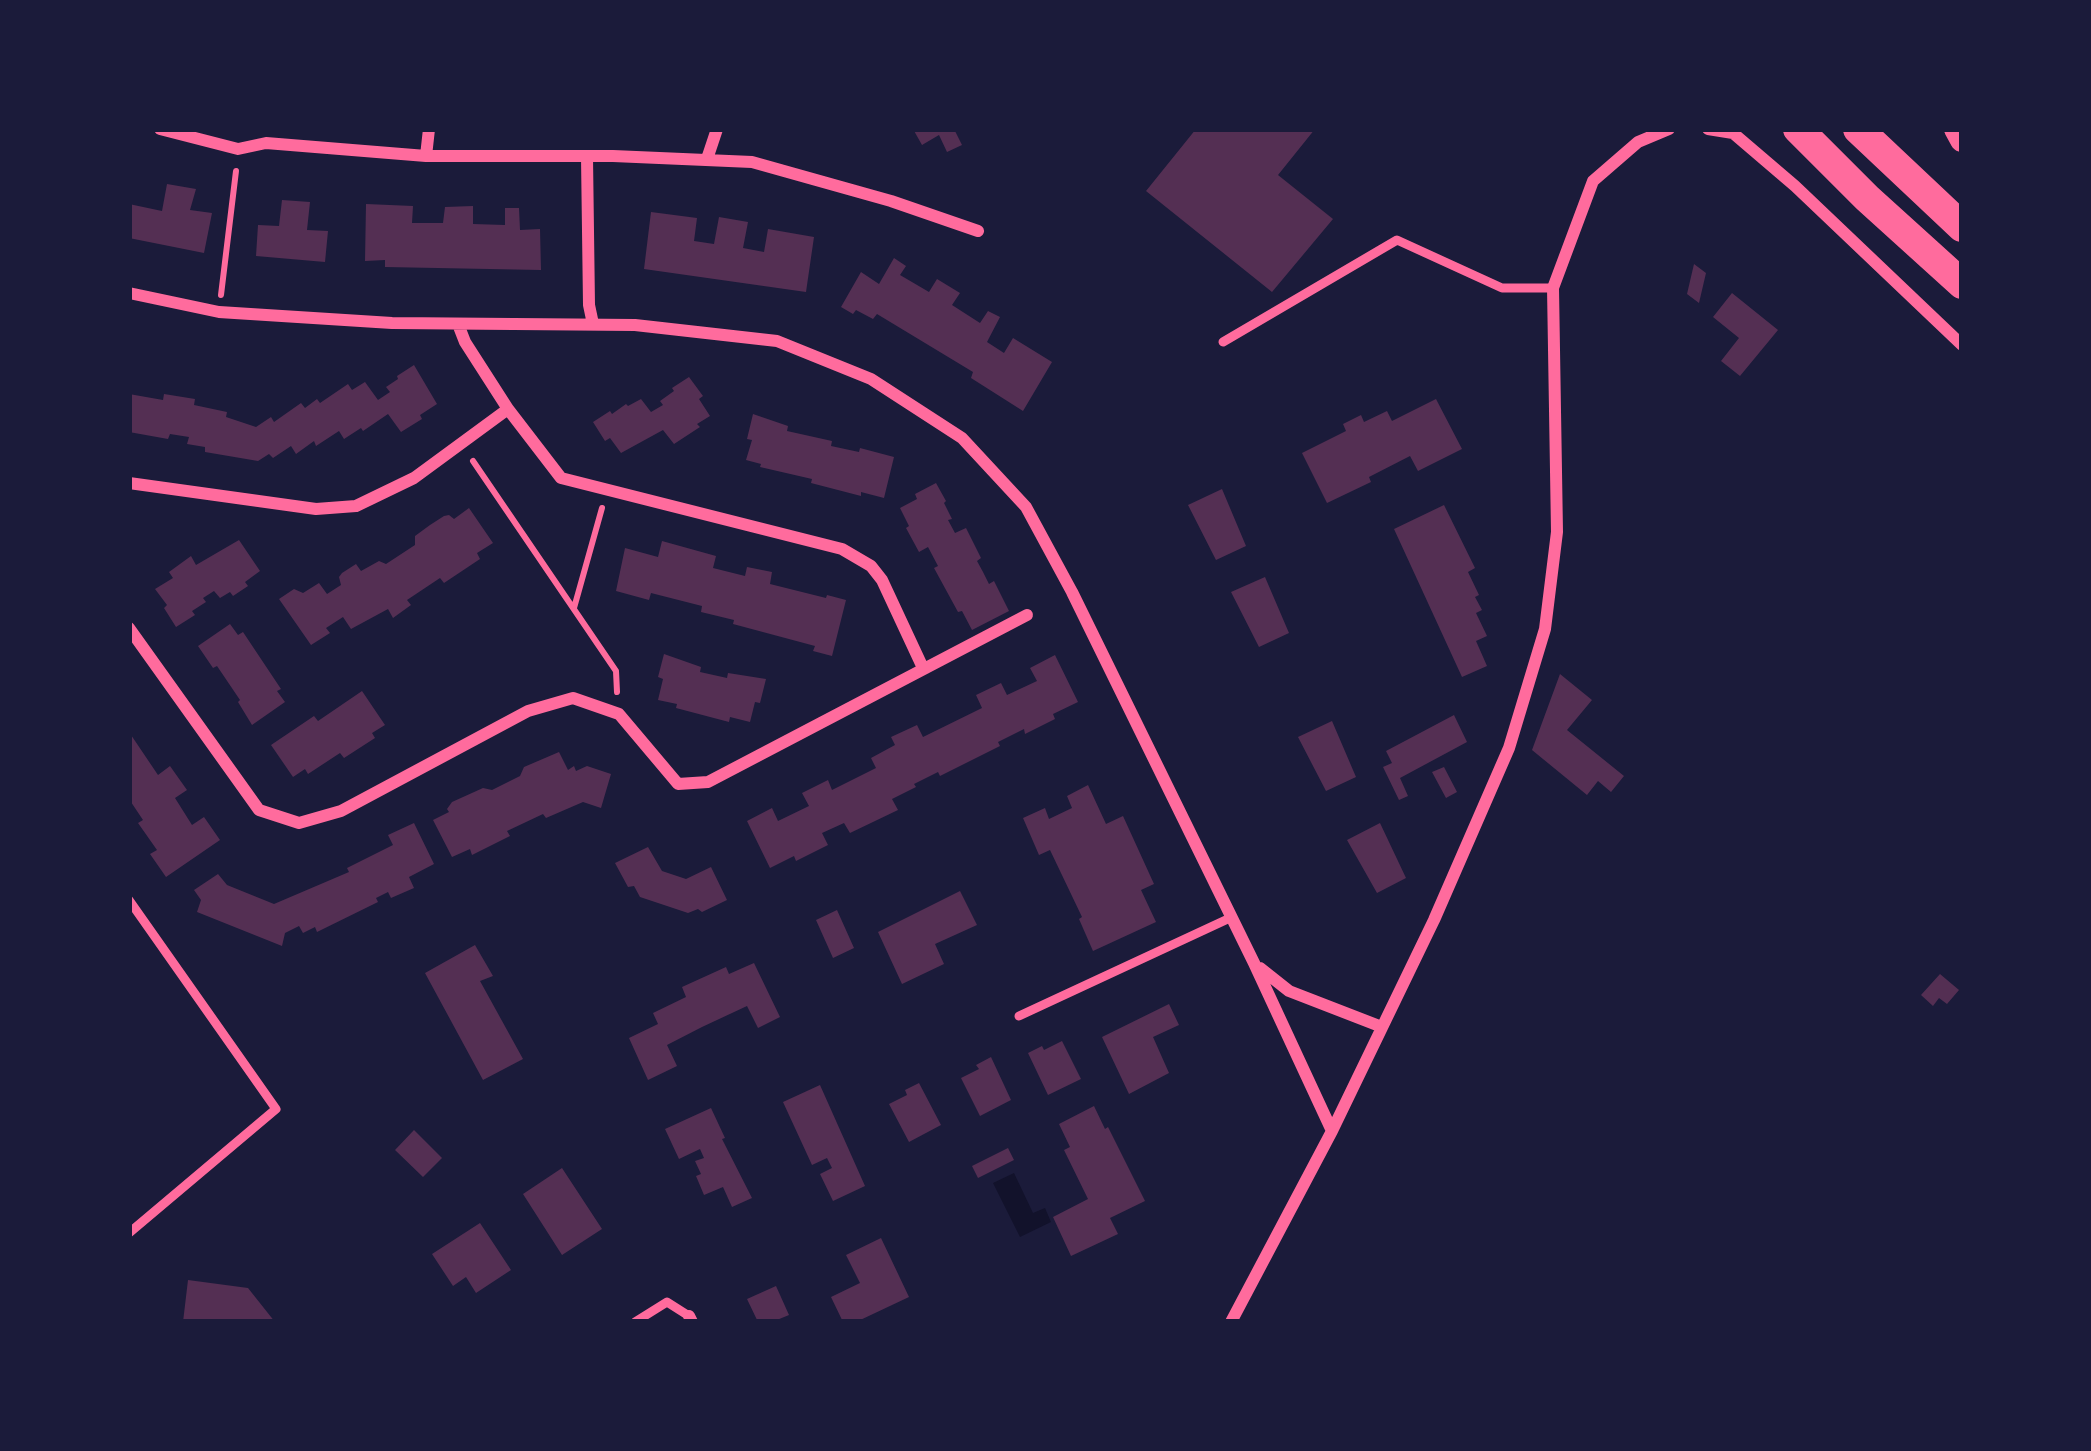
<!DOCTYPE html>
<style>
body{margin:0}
#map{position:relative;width:2091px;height:1451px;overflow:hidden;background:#1b1b3a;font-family:Spectral,serif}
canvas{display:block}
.frame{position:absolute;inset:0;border:132px solid #1b1b3a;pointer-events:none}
</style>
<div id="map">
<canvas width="2091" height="1451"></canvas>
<div class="frame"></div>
</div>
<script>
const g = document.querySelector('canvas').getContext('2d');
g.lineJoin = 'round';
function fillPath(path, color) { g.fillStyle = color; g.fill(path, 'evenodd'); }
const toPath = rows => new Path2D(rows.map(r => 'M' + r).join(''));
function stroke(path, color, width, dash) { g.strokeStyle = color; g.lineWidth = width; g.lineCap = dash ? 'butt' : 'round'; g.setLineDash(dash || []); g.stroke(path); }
fillPath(toPath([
 [1014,1173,1033,1213,1045,1208,1051,1222,1020,1237,993,1183]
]), '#12122b');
fillPath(toPath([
 [913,129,954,129,962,145,947,152,939,135,922,145],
 [1196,129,1315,129,1278,175,1333,219,1272,292,1146,191],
 [167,184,196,189,190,210,212,213,204,253,129,238,129,204,162,211],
 [282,200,310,202,307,230,328,231,325,262,256,256,258,225,279,226],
 [366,204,413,206,412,223,443,223,445,207,473,206,473,224,505,225,505,208,519,208,520,230,540,229,541,270,385,267,385,260,365,261],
 [651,212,697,218,694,241,714,244,719,217,748,222,743,248,764,252,768,229,814,237,806,292,644,269],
 [894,258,906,266,900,275,929,292,937,279,960,293,952,305,980,323,988,311,1000,317,987,342,1004,353,1013,338,1052,362,1023,411,971,378,973,372,877,314,873,319,856,310,853,314,841,307,861,272,879,284],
 [1694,264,1706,273,1699,303,1687,294],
 [1732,293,1778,330,1740,376,1721,361,1739,338,1713,317],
 [414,365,437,404,420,415,422,419,401,432,388,414,363,431,361,428,344,439,339,431,316,446,314,441,296,454,291,446,273,458,269,454,258,461,205,452,205,447,187,444,189,437,170,434,168,439,129,432,129,394,163,400,164,394,195,399,194,405,227,412,226,417,256,427,271,417,274,422,301,403,305,408,317,399,320,403,348,384,352,390,365,382,378,400,390,392,386,387,398,379,397,376],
 [689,377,703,396,699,399,710,416,697,424,700,427,674,444,663,430,621,453,610,438,605,441,593,422,610,411,612,414,626,404,628,406,641,399,651,412,663,405,660,401,674,391,672,388],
 [1436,399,1462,449,1418,471,1410,456,1369,477,1371,482,1327,503,1302,453,1346,431,1343,424,1361,415,1364,422,1387,411,1392,421],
 [753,414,788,426,787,431,832,441,831,446,859,452,860,448,894,457,884,498,861,492,861,496,811,483,812,479,760,467,761,464,746,460,752,440,747,439],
 [936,483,946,501,944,503,952,519,948,520,955,533,966,528,981,558,977,561,983,572,989,584,994,581,1009,611,972,630,962,611,958,612,934,568,938,566,928,547,919,552,906,528,909,526,900,508,917,499,915,494],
 [1222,489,1246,546,1216,560,1188,505],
 [1444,505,1475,568,1468,572,1479,595,1475,597,1482,610,1476,613,1487,636,1476,641,1487,666,1462,677,1394,529],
 [469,508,493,543,477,553,480,559,444,583,440,578,407,600,411,605,393,618,388,609,351,629,343,617,326,628,330,633,311,645,279,599,294,589,303,593,319,583,327,594,341,585,339,577,342,573,356,564,361,571,379,561,386,564,415,545,415,536,430,525,444,516,449,515,454,519],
 [239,540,260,571,245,582,248,586,233,596,230,592,220,598,214,591,203,598,206,602,192,611,195,615,176,627,164,608,167,605,155,589,173,578,169,572,191,556,196,565],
 [662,541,716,556,713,568,745,576,747,567,772,572,770,584,826,598,827,595,846,600,832,656,813,651,815,646,733,624,734,620,701,612,702,606,651,593,649,600,616,591,625,548,658,557],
 [1265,577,1289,633,1259,647,1231,592],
 [230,624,238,635,243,632,281,689,277,691,285,702,252,725,238,702,240,700,217,666,213,668,198,646],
 [664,654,701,667,700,672,727,678,728,673,766,679,760,703,755,702,750,722,730,717,729,722,676,708,677,704,658,700,663,679,658,677],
 [1055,655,1078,702,1053,714,1055,719,1025,734,1024,729,998,742,1000,746,940,776,938,772,914,784,916,787,892,799,898,810,850,833,844,823,822,833,828,845,796,861,794,856,770,868,747,821,772,808,778,821,809,806,802,793,828,780,832,790,876,768,871,758,895,745,891,737,917,725,923,737,982,708,976,695,1001,683,1007,695,1037,681,1030,668],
 [1560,674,1592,700,1567,730,1624,776,1611,792,1598,781,1587,795,1532,750],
 [362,691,385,725,372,733,375,738,344,758,340,753,308,774,305,769,293,777,271,745,314,716,318,721],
 [1454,715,1467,742,1400,778,1408,796,1399,800,1383,767,1392,763,1386,751],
 [1332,721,1356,777,1326,791,1298,737],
 [129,732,158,775,170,766,187,790,175,798,192,825,204,817,220,840,166,877,150,854,157,850,138,823,143,820,129,799],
 [559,752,568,770,574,766,576,771,587,766,611,774,601,808,583,802,546,818,543,814,507,831,510,836,472,855,470,849,452,857,433,820,449,812,447,809,452,802,483,788,492,790,520,776,524,767],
 [1444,767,1457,792,1446,798,1432,772],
 [1088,785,1106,824,1123,816,1154,884,1141,890,1156,922,1093,951,1079,919,1082,917,1050,850,1039,855,1023,818,1045,808,1049,819,1072,808,1067,796],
 [414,823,434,864,409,877,414,888,391,898,388,892,376,898,378,902,317,932,315,927,303,933,299,926,285,933,282,946,197,912,201,900,194,890,218,874,227,885,274,904,349,872,347,868,393,845,388,835],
 [1380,823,1406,878,1377,893,1347,840],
 [648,847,662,871,686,879,711,867,727,900,702,912,698,909,688,913,640,897,634,886,628,887,615,863],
 [960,891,977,925,935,944,944,964,902,984,878,932],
 [837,910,854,948,833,958,816,920],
 [475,945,493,976,480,981,523,1059,483,1080,425,973],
 [754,963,780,1017,758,1028,747,1006,702,1027,667,1045,677,1066,648,1080,629,1038,658,1024,653,1013,686,997,682,987,726,967,729,974],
 [1940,974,1959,990,1947,1004,1939,998,1933,1006,1921,995],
 [1169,1004,1179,1025,1153,1037,1169,1073,1129,1094,1102,1037],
 [1062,1041,1081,1079,1048,1095,1028,1053,1042,1046,1044,1050],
 [991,1057,1011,1100,980,1116,961,1078,979,1069,976,1065],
 [919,1083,941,1125,909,1142,889,1104,907,1095,905,1090],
 [820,1085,865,1186,833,1201,820,1174,832,1168,827,1158,812,1165,783,1102],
 [1094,1106,1105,1129,1108,1127,1145,1201,1110,1218,1118,1234,1071,1256,1053,1217,1088,1199,1064,1150,1070,1147,1059,1124],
 [711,1108,725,1138,722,1139,752,1198,732,1207,723,1187,704,1195,696,1176,701,1174,695,1161,704,1158,700,1149,679,1159,665,1129],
 [414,1130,442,1158,423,1177,395,1150],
 [1008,1148,1014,1160,978,1178,972,1166],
 [562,1168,602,1229,562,1255,523,1194],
 [480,1223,511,1270,476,1293,466,1277,453,1286,432,1254],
 [881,1238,909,1297,856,1322,843,1322,831,1297,860,1283,846,1255],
 [188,1280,248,1288,275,1322,183,1322],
 [776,1286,789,1315,772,1322,758,1322,747,1299]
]), '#542f53');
stroke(toPath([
 [221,295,236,171],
 [473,461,616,671,617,692],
 [574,608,602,508]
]), '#ff6b9d', 6);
stroke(toPath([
 [1223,342,1397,240,1502,288,1553,288],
 [129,900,276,1109,129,1233],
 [1019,1016,1230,918],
 [635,1322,667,1302,689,1316]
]), '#ff6b9d', 9);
stroke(toPath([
 [160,129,238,149,266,143,426,156,613,156,752,162,891,201,978,231],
 [1708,129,1733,133,1795,186,1962,345],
 [426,156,429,129],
 [587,157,589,305,593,324],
 [707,159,717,129],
 [129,293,219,312,392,323,635,325,777,341,871,379,962,438,1026,507,1072,592,1254,963,1332,1131],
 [508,409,561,478,842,549,871,566,882,580,923,668],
 [129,483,316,509,356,506,414,478,508,409,465,342,458,324],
 [129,628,259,810,299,823,341,811,528,711,573,698,619,714,678,784,708,782,1027,615],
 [1260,968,1289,991,1382,1027],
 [689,1316,692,1322],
 [1231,1322,1332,1131,1434,920,1509,748,1545,629,1557,532,1553,288,1593,181,1638,142,1669,129]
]), '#ff6b9d', 12);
stroke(toPath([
 [1956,129,1962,140]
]), '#ff6b9d', 24);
stroke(toPath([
 [1798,129,1867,198,1962,284],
 [1858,129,1962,227]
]), '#ff6b9d', 30);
</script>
